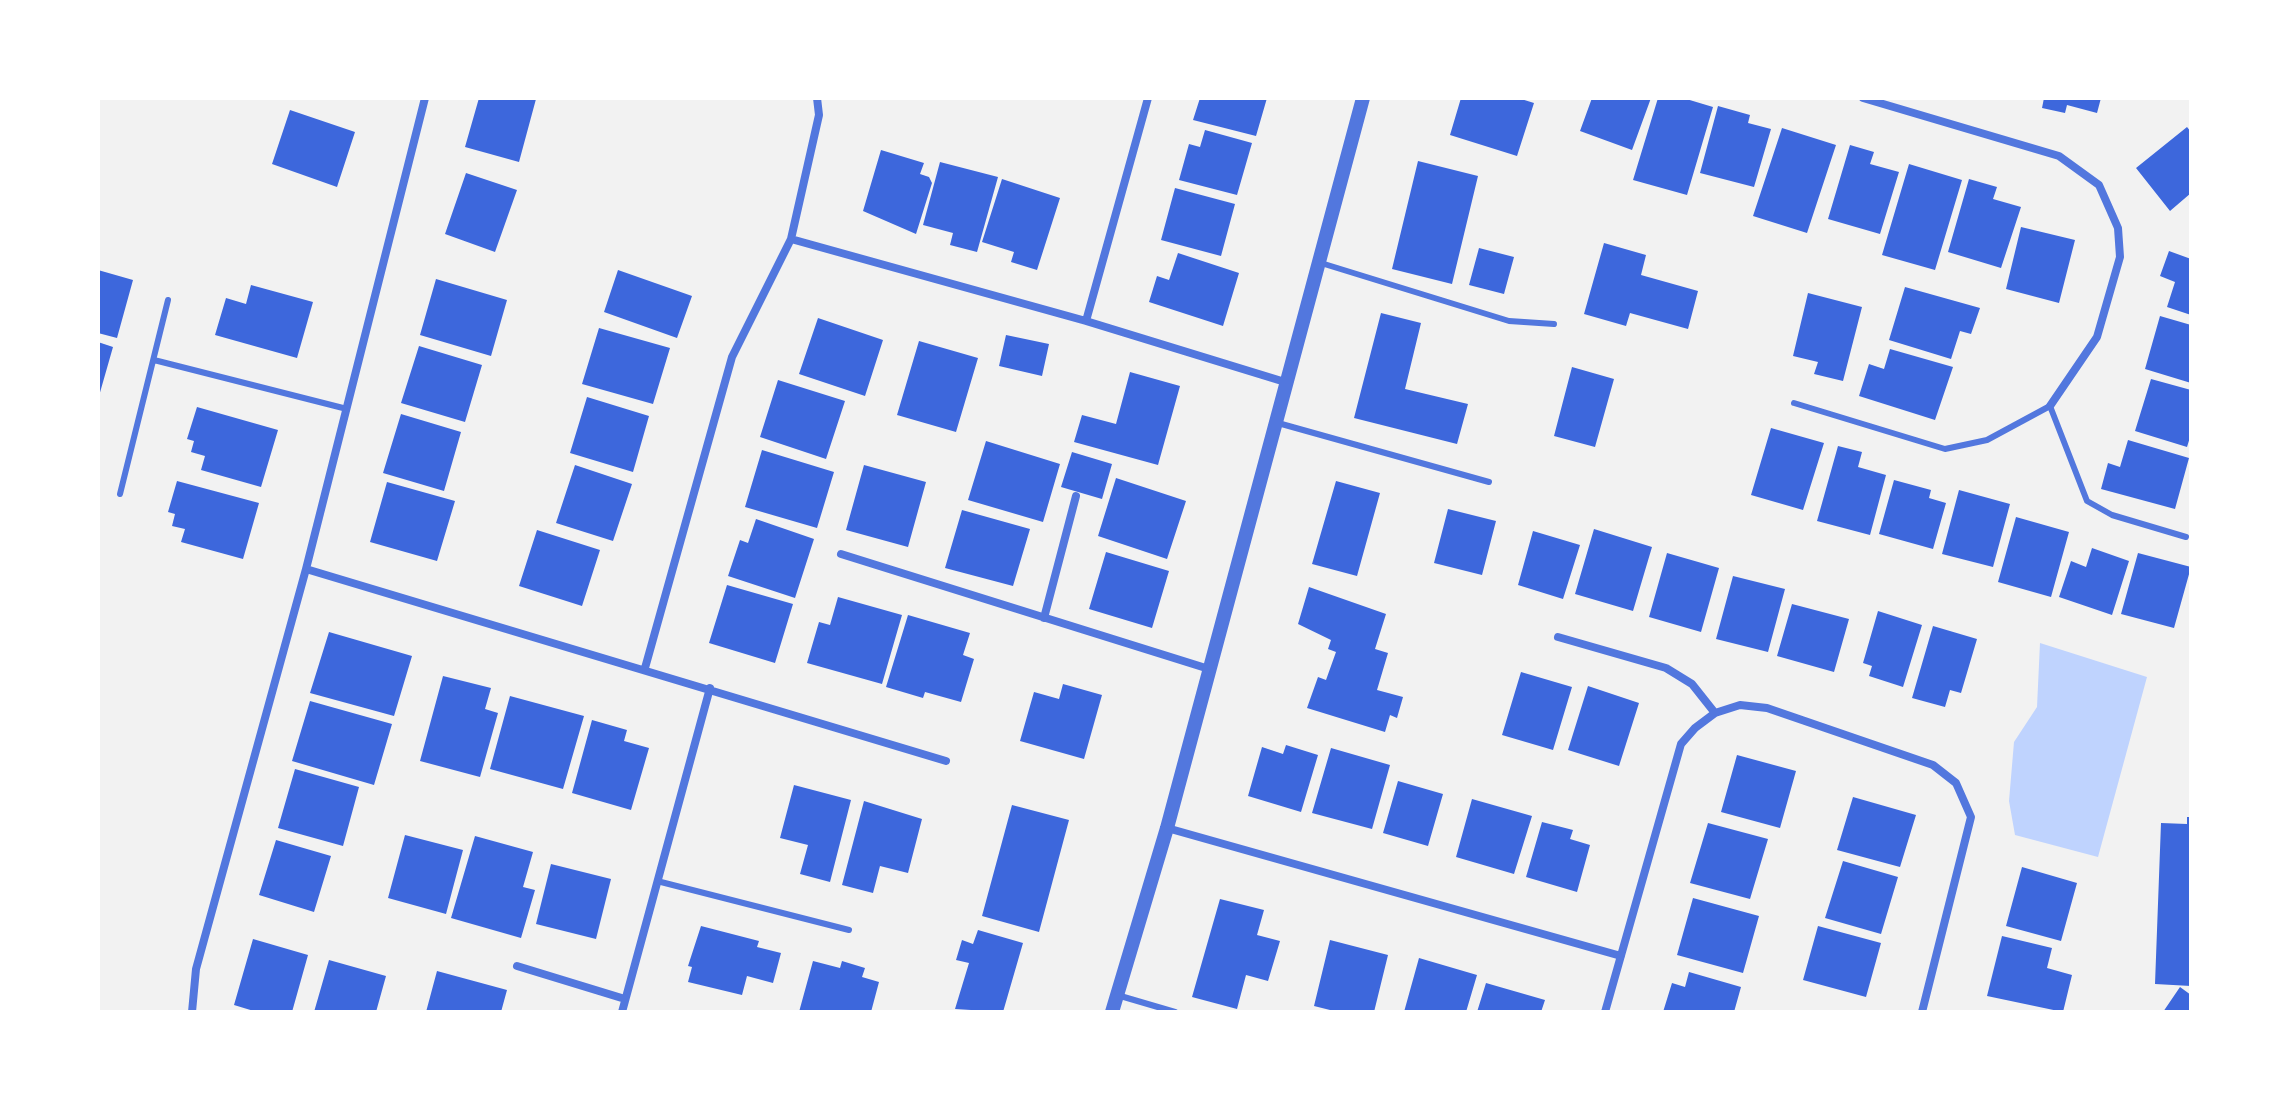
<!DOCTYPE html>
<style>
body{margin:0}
#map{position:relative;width:2289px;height:1110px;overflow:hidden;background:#f2f2f2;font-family:"Asap Condensed",sans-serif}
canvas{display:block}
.frame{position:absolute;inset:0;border:100px solid #fff;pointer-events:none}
</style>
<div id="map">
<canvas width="2289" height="1110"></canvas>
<div class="frame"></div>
</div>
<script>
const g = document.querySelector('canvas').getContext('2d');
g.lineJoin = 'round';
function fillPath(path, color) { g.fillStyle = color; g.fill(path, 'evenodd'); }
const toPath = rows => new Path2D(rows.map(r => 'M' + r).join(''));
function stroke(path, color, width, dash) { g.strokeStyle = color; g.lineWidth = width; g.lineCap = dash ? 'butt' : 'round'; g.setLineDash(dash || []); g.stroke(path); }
fillPath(toPath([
 [2040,643,2147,677,2098,857,2015,835,2009,801,2014,742,2037,707]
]), '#bfd3fe');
fillPath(toPath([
 [479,98,536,99,519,162,465,147],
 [1200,98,1267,98,1256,136,1193,120],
 [1461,98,1518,98,1534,103,1517,156,1450,135],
 [1592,98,1651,98,1632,150,1580,131],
 [1658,98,1683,98,1713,107,1687,195,1633,180],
 [2044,98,2101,98,2097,113,2067,105,2065,113,2042,108],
 [1718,106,1750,115,1748,123,1771,129,1754,187,1700,173],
 [290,110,355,132,337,187,272,164],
 [2187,127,2191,132,2191,193,2170,211,2136,168],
 [1782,128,1836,145,1807,233,1753,216],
 [1205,130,1252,143,1237,195,1179,180,1189,144,1200,147],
 [1850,145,1874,152,1870,164,1899,172,1880,234,1828,219],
 [881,150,924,163,920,174,929,177,932,183,916,234,863,211],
 [1418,161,1478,176,1452,284,1392,269],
 [940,162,998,177,977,252,950,245,953,233,923,225],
 [1909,164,1962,180,1935,270,1882,255],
 [466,173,517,190,495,252,445,234],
 [1002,179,1060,198,1037,270,1011,262,1014,252,982,242],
 [1969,179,1997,187,1993,199,2021,207,2001,268,1948,252],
 [1175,188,1235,204,1221,256,1161,240],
 [2021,227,2075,240,2059,303,2006,289],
 [1604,243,1646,255,1641,275,1698,291,1688,329,1630,313,1626,326,1584,314],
 [1479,248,1514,257,1504,294,1469,285],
 [2169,251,2191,259,2191,315,2167,307,2175,282,2160,276],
 [1178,253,1239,273,1223,326,1149,302,1157,276,1169,280],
 [98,270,133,280,117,338,98,333],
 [618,270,692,296,677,338,604,312],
 [436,279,507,300,491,356,420,335],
 [251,285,313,302,297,358,215,335,226,298,246,304],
 [1905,287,1980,308,1971,334,1960,331,1951,359,1889,340],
 [1808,293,1862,307,1843,381,1814,374,1818,362,1793,356],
 [1381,313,1421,323,1405,389,1468,404,1457,444,1354,418],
 [2160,316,2191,325,2191,383,2145,369],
 [818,318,883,340,865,396,799,374],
 [599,328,670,348,653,404,582,384],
 [1006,335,1049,344,1042,376,999,366],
 [919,341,978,358,956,432,897,415],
 [98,342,113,347,99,396,98,396],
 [419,346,482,365,465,422,401,403],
 [1890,349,1953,367,1935,420,1859,396,1869,364,1884,369],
 [1572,367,1614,379,1595,447,1554,436],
 [1130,372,1180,386,1158,465,1074,442,1082,415,1116,424],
 [2151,379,2191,390,2191,434,2187,447,2135,431],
 [778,380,845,401,826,459,760,437],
 [587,397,649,416,633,472,570,453],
 [197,407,278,430,261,487,201,470,205,456,191,452,194,441,187,439],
 [401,414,461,432,444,491,383,473],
 [1771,428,1824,443,1803,510,1751,495],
 [2128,440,2189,458,2175,509,2101,489,2108,463,2120,467],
 [986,441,1060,464,1043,522,968,500],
 [1838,446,1862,452,1858,467,1886,475,1870,535,1817,521],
 [762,450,834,472,817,528,745,507],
 [1072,452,1112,464,1102,499,1061,487],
 [575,465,632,484,613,541,556,523],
 [864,465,926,482,908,547,846,530],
 [1116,478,1186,501,1167,559,1098,536],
 [1894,480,1931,490,1929,498,1946,503,1933,549,1879,534],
 [177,481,259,503,243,559,181,542,185,529,172,526,175,514,168,512],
 [1336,481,1380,493,1357,576,1312,564],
 [387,482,455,501,437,561,370,542],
 [1959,490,2010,504,1993,567,1942,554],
 [1448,509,1496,521,1482,575,1434,563],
 [962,510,1030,529,1013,586,945,568],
 [2016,517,2069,532,2051,597,1998,582],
 [756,519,814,539,795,598,728,576,740,540,748,543],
 [1594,529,1652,547,1633,611,1575,594],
 [537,530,600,550,582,606,519,586],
 [1533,531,1580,545,1563,599,1518,585],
 [2092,548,2129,561,2112,615,2059,597,2071,561,2086,567],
 [1106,552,1169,571,1152,628,1089,609],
 [1667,553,1719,568,1701,632,1649,617],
 [2138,553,2191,567,2174,628,2121,614],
 [1733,576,1785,589,1768,652,1716,639],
 [727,585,793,604,775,663,709,643],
 [1309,587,1386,614,1375,649,1388,653,1377,690,1403,697,1397,718,1390,715,1385,732,1307,708,1318,677,1326,680,1336,652,1328,649,1331,640,1298,624],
 [838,597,902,615,882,684,807,663,819,622,830,625],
 [1792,604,1849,619,1834,672,1777,656],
 [1878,611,1922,625,1903,687,1869,676,1872,666,1863,663],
 [908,615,970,633,963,655,974,659,961,702,925,692,923,698,886,687],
 [1933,626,1977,639,1961,693,1950,690,1945,707,1912,698],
 [329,632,412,656,394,716,310,693],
 [1521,672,1572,687,1553,750,1502,735],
 [443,676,491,688,485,709,498,713,480,777,420,761],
 [1063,684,1102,695,1084,759,1020,741,1034,692,1059,699],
 [1588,686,1639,703,1619,766,1568,750],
 [510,696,584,716,563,789,490,769],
 [310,701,392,724,374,785,292,761],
 [592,720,627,730,624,741,649,748,631,810,572,793],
 [1286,745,1318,755,1301,812,1248,796,1262,747,1283,754],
 [1331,748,1390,765,1372,829,1312,813],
 [1737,755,1796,771,1780,828,1721,812],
 [295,769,359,787,343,846,278,828],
 [1398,781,1443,794,1428,846,1383,833],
 [794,785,851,800,830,882,800,874,808,845,780,838],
 [1853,797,1916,815,1900,867,1837,850],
 [1472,799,1532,816,1514,874,1456,857],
 [864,801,922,819,908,873,880,866,873,893,842,885],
 [1012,805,1069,820,1039,932,982,916],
 [2187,817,2191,817,2191,986,2155,984,2161,823,2187,824],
 [1542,822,1573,830,1570,839,1590,845,1577,892,1526,877],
 [1708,823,1768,839,1750,899,1690,883],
 [405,835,463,850,446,914,388,898],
 [475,836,533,852,523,887,535,890,521,938,451,918],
 [276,840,331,856,314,912,259,895],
 [1843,861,1898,877,1881,934,1825,918],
 [551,864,611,879,596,939,536,924],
 [2022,867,2077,883,2061,941,2006,926],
 [1693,898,1759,916,1743,973,1677,955],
 [1220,899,1264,910,1257,935,1280,941,1268,981,1246,975,1237,1009,1192,997],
 [701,926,759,941,757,947,781,953,773,983,747,976,742,995,688,982,692,967,688,966],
 [1818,926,1881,943,1866,997,1803,980],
 [978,930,1023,943,1003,1012,955,1009,969,963,956,960,962,940,973,944],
 [2002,936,2052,948,2047,968,2072,975,2063,1012,1987,996],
 [253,939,308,955,292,1012,257,1012,234,1005],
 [1330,940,1388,955,1374,1012,1338,1012,1314,1006],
 [1419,958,1477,975,1466,1012,1404,1012],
 [329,960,386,976,376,1012,314,1012],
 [813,961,840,968,842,961,865,968,862,977,879,982,871,1012,799,1012],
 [437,971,507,990,501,1012,426,1012],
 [1689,972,1741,987,1734,1012,1663,1012,1672,983,1685,987],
 [1486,983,1545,1000,1541,1012,1477,1012],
 [2180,987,2191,995,2191,1012,2163,1012]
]), '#3d67dc');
stroke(toPath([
 [1321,263,1509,321,1554,324],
 [154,360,347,409],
 [1794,403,1945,449,1987,440,2050,406,2087,501,2112,515,2186,537],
 [1278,423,1489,482],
 [120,494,168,300],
 [657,881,849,930],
 [1117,995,1175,1012]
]), '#5277de', 6);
stroke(toPath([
 [1863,98,2059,156,2099,185,2118,228,2120,257,2097,337,2050,406],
 [791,239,1086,321,1285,382],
 [1086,321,1148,98],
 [841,554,1209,669],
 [306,569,946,761],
 [1044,618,1076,496],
 [1558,637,1666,668,1692,684,1715,713,1740,705,1767,708,1933,765,1956,783,1971,817,1922,1012],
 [645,668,732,357,791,239,819,115,817,98],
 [1167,828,1621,956],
 [517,966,625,999],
 [192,1012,196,969,306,569,425,98],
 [622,1012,710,688],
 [1605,1012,1681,744,1695,728,1715,713]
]), '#5277de', 8);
stroke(toPath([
 [1112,1012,1167,828,1363,98]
]), '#5277de', 14);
</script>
